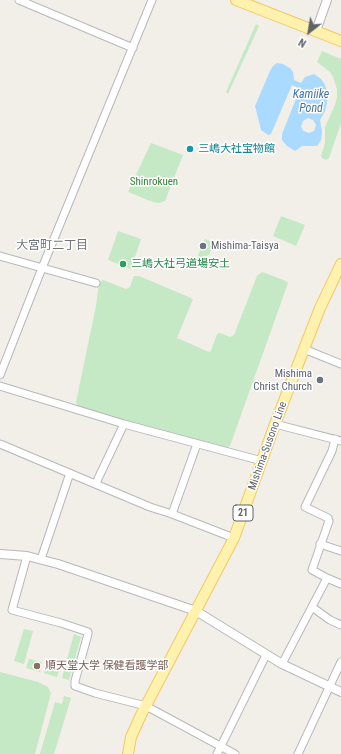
<!DOCTYPE html>
<meta charset="utf-8">
<style>
body{margin:0}
#map{position:relative;width:341px;height:754px;overflow:hidden;background:#f1efe8;font-family:"Roboto Condensed",sans-serif}
canvas{display:block}
.north{position:absolute;left:289px;top:12px;width:40px;height:40px;-webkit-text-stroke:3px #fff;paint-order:stroke;rotate:211deg;font-size:11px;font-weight:700;line-height:16px;text-align:center;color:#5f6368}
.north::after{content:'';display:block;margin:auto;width:14px;height:18px;background:#5f6368;clip-path:polygon(50% 0,100% 100%,50% 72%,0 100%)}
</style>
<div id="map">
<canvas width="341" height="754"></canvas>
<div class="north">N</div>
</div>
<script>
const g = document.querySelector('canvas').getContext('2d');
g.lineJoin = 'round';
function fillPath(path, color) { g.fillStyle = color; g.fill(path, 'evenodd'); }
const toPath = rows => new Path2D(rows.map(r => 'M' + r).join(''));
function stroke(path, color, width, dash) { g.strokeStyle = color; g.lineWidth = width; g.lineCap = dash ? 'butt' : 'round'; g.setLineDash(dash || []); g.stroke(path); }
function drawText(font, color, halo, rows, align = 'center') {
  g.font = font + ' "Roboto Condensed","Noto Sans JP",sans-serif'; g.lineWidth = 3; g.setLineDash([]); g.textBaseline = 'middle'; g.strokeStyle = halo; g.fillStyle = color; for (const [text, x, y, turn = 0] of rows) {
    g.save(); g.translate(x, y); g.rotate((+turn || 0) * Math.PI / 180); g.textAlign = isNaN(turn) ? turn : align; if (halo) g.strokeText(text, 0, 0); g.fillText(text, 0, 0); g.restore();
  }
}
fillPath(toPath([
 [256,24,259,26,228,94,226,92],
 [322,51,341,59,341,123,329,158,326,160,322,158,321,156,325,143,325,127,335,105,337,97,337,89,333,77,330,72,317,62],
 [151,143,183,155,165,201,159,203,153,202,128,192],
 [281,216,305,225,296,246,273,236],
 [118,231,141,239,131,269,108,260],
 [205,239,215,243,214,247,212,251,210,251,210,254,200,260,197,258],
 [262,272,286,281,288,283,230,446,227,448,123,420,78,406,76,402,96,306,99,283,103,280,126,289,130,287,134,276,139,276,191,298,193,299,177,338,209,352,211,351,217,334,220,333,230,337,234,335,257,276],
 [24,629,33,631,24,664,14,661],
 [74,634,81,637,69,680,62,678],
 [29,659,42,662,40,672,26,668],
 [46,664,60,667,57,677,44,673],
 [0,672,38,682,48,687,51,693,35,754,0,754],
 [64,696,71,698,54,754,40,754,55,702,62,704]
]), '#c5e8c5');
fillPath(toPath([
 [277,63,283,64,290,68,293,72,294,80,301,83,305,77,314,74,321,79,324,83,327,91,327,103,325,111,320,120,322,132,321,140,317,146,302,146,295,151,287,146,282,140,282,134,300,89,292,85,271,134,268,135,261,130,255,106,270,71,273,66],
 [308,118,313,120,316,125,314,131,309,133,303,131,301,126,303,121]
]), '#aadaff');
const minor = toPath([
 [19,0,133,48],
 [0,256,96,283],
 [304,349,341,364],
 [0,375,42,268,152,0],
 [0,386,124,424,262,461],
 [275,424,341,441],
 [0,444,150,507,172,514,234,538],
 [96,483,124,424],
 [172,514,197,444],
 [320,544,341,551],
 [27,556,12,610,61,623,88,632,88,634,75,681,75,686,95,693,146,706,235,754],
 [41,559,70,473],
 [327,578,341,584],
 [312,607,330,620,341,625],
 [282,664,327,578,312,570,329,521,328,518,305,507,332,451,335,439],
 [217,754,266,655],
 [298,754,341,662]
]);
const tertiary = toPath([
 [316,31,327,0],
 [0,554,27,556,58,564,196,611,282,664,341,692]
]);
const primary = toPath([
 [236,0,341,41],
 [128,754,131,737,141,715,234,538,275,424,304,349,320,308,341,264]
]);
stroke(minor, '#b5b8bc', 9);
stroke(tertiary, '#b5b8bc', 10);
stroke(primary, '#f2c960', 12);
stroke(minor, '#fff', 7);
stroke(tertiary, '#fff', 8);
stroke(primary, '#fff2af', 10);
for (const [x, y, r, color] of [
 [190,149,4,"#0f9aa8"],
 [203,246,4,"#6b7280"],
 [123,264,4,"#2e9e5b"],
 [320,380,4,"#6b7280"],
 [37,666,4,"#8d6e63"]
]) { const dot = new Path2D(); dot.arc(x, y, r, 0, 2 * Math.PI); g.fillStyle = color; g.fill(dot); stroke(dot, '#fff', 1.5); }
for (const [x, y, w] of [
 [243,513,20]
]) { const box = new Path2D(); box.roundRect(x - w / 2, y - 8, w, 16, 3); g.fillStyle = '#fff'; g.fill(box); stroke(box, '#5f6368', 1); }
drawText('bold 10px', '#5f6368', null, [
 ["21",243,513]
]);
drawText('11px', '#0d838f', '#fff', [
 ["三嶋大社宝物館",198,149]
], 'left');
drawText('11px', '#348238', '#fff', [
 ["Shinrokuen",154,182]
]);
drawText('11px', '#5b616d', '#fff', [
 ["Mishima-Taisya",211,246],
 ["Mishima",312,374,"right"],
 ["Christ Church",312,387,"right"]
], 'left');
drawText('11px', '#27864d', '#fff', [
 ["三嶋大社弓道場安土",131,264]
], 'left');
drawText('11px', '#5f6368', '#fff', [
 ["Mishima-Susono Line",268,446,-70]
]);
drawText('11px', '#785e54', '#fff', [
 ["順天堂大学 保健看護学部",45,666]
], 'left');
drawText('italic 12px', '#4174aa', '#fff', [
 ["Kamiike",311,95],
 ["Pond",311,109]
]);
drawText('12px', '#70757a', '#fff', [
 ["大宮町二丁目",52,246]
]);
</script>
